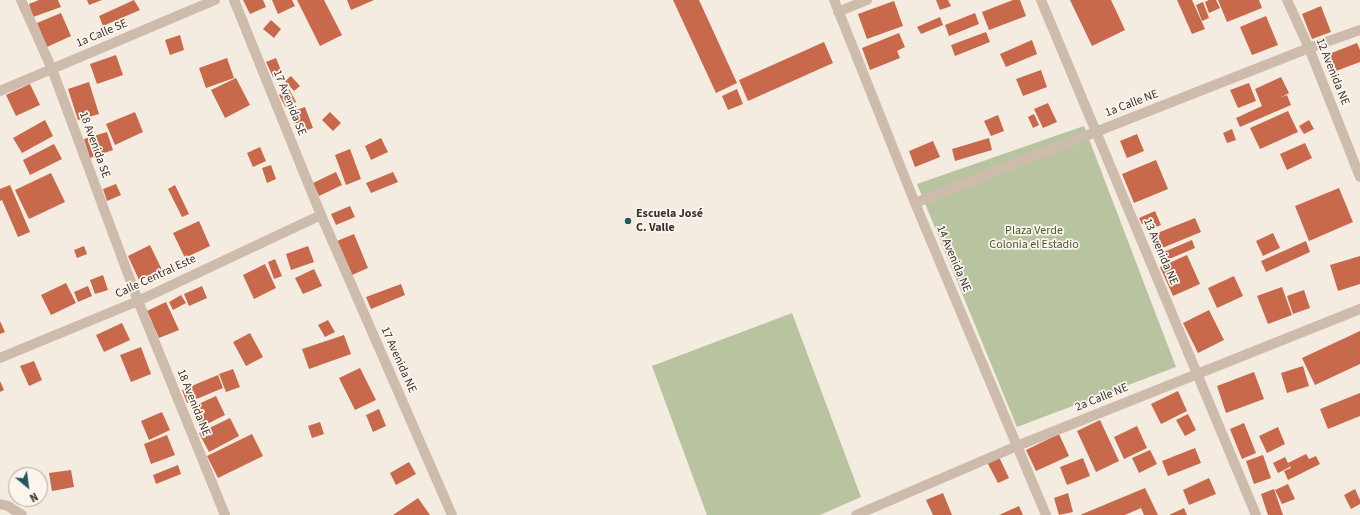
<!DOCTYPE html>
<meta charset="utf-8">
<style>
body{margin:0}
#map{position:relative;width:1360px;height:515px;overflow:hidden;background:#f4ebe1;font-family:"Source Sans 3",sans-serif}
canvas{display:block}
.north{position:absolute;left:8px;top:467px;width:40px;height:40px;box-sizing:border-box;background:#fbf5ee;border:1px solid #aea6a0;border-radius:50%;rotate:151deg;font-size:11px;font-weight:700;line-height:16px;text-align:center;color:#3b302b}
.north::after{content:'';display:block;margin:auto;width:14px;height:18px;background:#1f5a5e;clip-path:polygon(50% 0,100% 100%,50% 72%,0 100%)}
</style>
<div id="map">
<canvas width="1360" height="515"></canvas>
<div class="north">N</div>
</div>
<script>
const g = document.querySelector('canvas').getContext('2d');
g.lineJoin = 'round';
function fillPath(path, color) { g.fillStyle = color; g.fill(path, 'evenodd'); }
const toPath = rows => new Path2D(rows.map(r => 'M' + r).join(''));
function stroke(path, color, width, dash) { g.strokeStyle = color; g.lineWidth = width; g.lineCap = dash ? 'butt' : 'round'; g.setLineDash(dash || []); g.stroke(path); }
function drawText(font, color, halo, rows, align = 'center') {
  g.font = font + ' "Source Sans 3",sans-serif'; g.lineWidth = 3.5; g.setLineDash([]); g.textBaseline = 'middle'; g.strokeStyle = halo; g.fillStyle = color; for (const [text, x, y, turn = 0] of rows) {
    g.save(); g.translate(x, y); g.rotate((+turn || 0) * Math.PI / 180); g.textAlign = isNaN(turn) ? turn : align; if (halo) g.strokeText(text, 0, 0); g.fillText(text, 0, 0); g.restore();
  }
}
fillPath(toPath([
 [1084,126,1176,367,1017,427,917,184],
 [792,313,861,497,820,515,707,515,652,366]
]), '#b8c4a0');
fillPath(toPath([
 [39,0,58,0,61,7,33,17,29,4],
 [87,0,102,0,89,5],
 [134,0,140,10,103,26,99,16],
 [243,0,263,0,266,7,250,14],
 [272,0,292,0,295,6,278,14],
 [297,0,324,0,342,35,320,46],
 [347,0,374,0,351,10],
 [673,0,699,0,737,83,716,93],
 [936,0,948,0,951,6,940,10],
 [1013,0,1020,0,1026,16,989,30,982,12],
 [1070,0,1111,0,1125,30,1092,46],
 [1177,0,1192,0,1205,29,1192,34],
 [1209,0,1216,0,1220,8,1209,13,1205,2],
 [1218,0,1259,0,1262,8,1227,22],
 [894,1,903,26,867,39,858,14],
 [1203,2,1209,18,1202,21,1196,5],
 [1321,6,1331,32,1312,39,1302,14],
 [61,13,71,36,47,47,37,23],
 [975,13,979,24,949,36,945,25],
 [1266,16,1278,45,1252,55,1240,27],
 [940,17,943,25,921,34,917,27],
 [271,20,281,29,274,38,263,29],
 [986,32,990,42,955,56,951,45],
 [899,33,905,47,897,51,900,58,870,70,862,48],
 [180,35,184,50,170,55,165,40],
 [1032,40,1037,54,1006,67,1000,54],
 [824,42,833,63,748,101,739,80],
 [1357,43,1360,50,1360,62,1336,71,1329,54],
 [116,55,123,75,97,84,90,64],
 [227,58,234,78,206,88,199,68],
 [276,58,282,73,273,77,266,62],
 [1041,70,1047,87,1023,96,1016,79],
 [291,76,300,86,294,91,285,81],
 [1281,77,1289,93,1280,98,1287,95,1291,105,1240,127,1236,118,1262,106,1255,89],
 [236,78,250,105,225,118,211,90],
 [89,82,99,114,78,120,68,89],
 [1249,83,1256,101,1238,108,1230,90],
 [30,84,40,105,16,116,6,95],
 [289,89,296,102,286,108,279,95],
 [737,89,743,104,728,110,722,96],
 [1048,103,1057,122,1043,128,1034,109],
 [305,107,313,128,298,133,290,112],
 [1288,111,1298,132,1260,149,1250,128],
 [135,112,143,132,115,145,106,124],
 [330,112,341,123,333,131,322,120],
 [1034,114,1039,125,1033,128,1028,117],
 [998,115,1004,131,991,136,984,121],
 [45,120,53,136,22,153,13,138],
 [1309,120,1314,129,1304,134,1299,126],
 [1232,129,1236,140,1227,143,1223,133],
 [107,132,113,150,90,158,84,139],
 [1137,134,1144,151,1127,158,1120,141],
 [381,138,388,152,371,160,365,146],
 [989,138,992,150,955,161,952,149],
 [933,141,940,157,915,167,909,151],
 [1305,143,1312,158,1287,170,1280,154],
 [54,144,62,159,30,175,23,160],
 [260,147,266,161,253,167,247,153],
 [350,149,361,179,346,185,335,155],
 [1156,160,1168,189,1134,203,1122,174],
 [271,165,276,179,267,183,262,168],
 [336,172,342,185,319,196,313,183],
 [393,172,398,182,371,193,366,183],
 [51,173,65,202,29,219,15,190],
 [116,184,121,195,107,201,103,189],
 [10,185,30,232,18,237,2,200,0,201,0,189],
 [175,185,189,214,182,217,168,189],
 [1339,188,1353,222,1309,241,1295,206],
 [350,206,355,217,336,225,331,214],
 [1155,211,1161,225,1151,229,1147,221,1142,224,1139,218],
 [1195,218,1201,232,1155,251,1150,236],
 [199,221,210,246,185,258,173,233],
 [1273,233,1280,248,1263,256,1256,241],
 [354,234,368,268,352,275,337,241],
 [1192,240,1195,248,1162,262,1159,254],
 [1306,241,1310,252,1266,272,1261,261],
 [150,245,162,270,139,280,128,256],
 [84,246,87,254,77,258,74,250],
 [308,246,314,262,291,270,286,254],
 [1187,255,1200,284,1173,296,1160,267],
 [1360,256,1360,284,1338,291,1330,265],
 [275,259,282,276,274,279,268,262],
 [265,264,276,288,254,299,243,275],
 [314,269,322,286,303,294,295,278],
 [103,275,108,290,95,294,90,280],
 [1234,276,1243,296,1217,308,1208,288],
 [66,283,76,303,51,315,41,295],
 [401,284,405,295,371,309,366,297],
 [88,286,92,296,78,302,74,292],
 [202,286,207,298,189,306,184,294],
 [1282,287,1292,315,1268,324,1257,296],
 [1304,290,1310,308,1293,314,1287,296],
 [181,295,186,303,173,310,169,302],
 [166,302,179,330,159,338,147,311],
 [1209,310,1224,340,1198,353,1183,323],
 [328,320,335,332,325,337,318,325],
 [0,321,5,332,0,334],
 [122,323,130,340,104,352,96,335],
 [1360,331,1360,364,1315,385,1302,358],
 [250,333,263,357,246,366,233,342],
 [344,335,351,354,309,369,302,349],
 [141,347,151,374,131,382,120,355],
 [34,361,42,380,29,386,20,366],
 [1303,366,1309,386,1287,393,1281,373],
 [360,368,376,400,355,410,339,378],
 [233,369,240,387,226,392,219,374],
 [1254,372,1264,399,1226,413,1217,386],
 [218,375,223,388,187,403,182,390],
 [0,381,4,390,0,392],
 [1178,391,1187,411,1161,424,1151,404],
 [1360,393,1360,416,1328,429,1320,409],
 [216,396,225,415,201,427,192,407],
 [379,409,386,426,373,432,366,415],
 [162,412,170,430,149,440,141,421],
 [1188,414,1196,430,1185,436,1176,420],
 [230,418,239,436,209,452,199,433],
 [1100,420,1119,461,1096,472,1077,431],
 [320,422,324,434,312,438,308,426],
 [1244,423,1256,453,1242,459,1230,429],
 [1137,426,1147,448,1124,459,1114,437],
 [1278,427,1285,444,1267,453,1259,436],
 [252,434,263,456,218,478,207,456],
 [1059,434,1069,456,1036,471,1026,450],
 [167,435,175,455,151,464,144,444],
 [1195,448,1201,463,1168,476,1162,461],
 [1150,450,1157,464,1139,473,1132,458],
 [1306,454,1309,459,1316,456,1320,464,1288,480,1284,471,1291,468,1288,463],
 [1263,455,1271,478,1254,484,1246,461],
 [999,457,1009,478,998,483,987,462],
 [1285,457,1290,467,1278,473,1273,463],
 [1083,458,1090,476,1067,485,1060,467],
 [409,462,416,474,396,485,390,473],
 [178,465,181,474,156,484,153,475],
 [71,470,74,487,52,491,49,473],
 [1209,478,1216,494,1189,505,1183,490],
 [1288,484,1295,499,1282,504,1275,490],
 [1145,488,1158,515,1144,515,1141,508,1125,515,1080,515],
 [1274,489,1283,515,1268,515,1261,494],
 [1355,489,1360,500,1360,504,1351,509,1344,495],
 [943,493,952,515,933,515,926,500],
 [1068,493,1073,512,1059,515,1054,498],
 [418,498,430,515,393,515],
 [1019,506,1023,515,999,515],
 [1184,508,1187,515,1169,515]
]), '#c8694b');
stroke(toPath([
 [21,0,52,69,138,301,225,515],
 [234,0,321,215,452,515],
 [834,0,915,203,1046,515],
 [1041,0,1256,515],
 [1287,0,1309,48,1360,177],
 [838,12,867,0],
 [0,91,215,0],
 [915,203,1309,48,1360,30],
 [0,358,138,301,321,215],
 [0,504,8,506,22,515],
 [856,515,1017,446,1360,309]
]), '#cdbbac', 10);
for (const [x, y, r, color] of [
 [628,221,4,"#1f5a5e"]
]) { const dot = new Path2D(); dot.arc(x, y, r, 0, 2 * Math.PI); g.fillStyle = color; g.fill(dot); stroke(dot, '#fbf5ee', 1.5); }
drawText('12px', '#3b302b', '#fbf5ee', [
 ["1a Calle SE",102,34,-23],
 ["12 Avenida NE",1332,72,68],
 ["17 Avenida SE",289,103,68],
 ["1a Calle NE",1132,104,-21],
 ["18 Avenida SE",94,145,70],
 ["13 Avenida NE",1160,252,67],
 ["14 Avenida NE",953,259,67],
 ["Calle Central Este",156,277,-25],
 ["17 Avenida NE",398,360,66],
 ["2a Calle NE",1102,398,-22],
 ["18 Avenida NE",193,403,68]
]);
drawText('bold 12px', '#3b302b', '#fbf5ee', [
 ["Escuela José",636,214],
 ["C. Valle",636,228]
], 'left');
drawText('12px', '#4a5a2e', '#fbf5ee', [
 ["Plaza Verde",1034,231],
 ["Colonia el Estadio",1034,245]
]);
</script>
